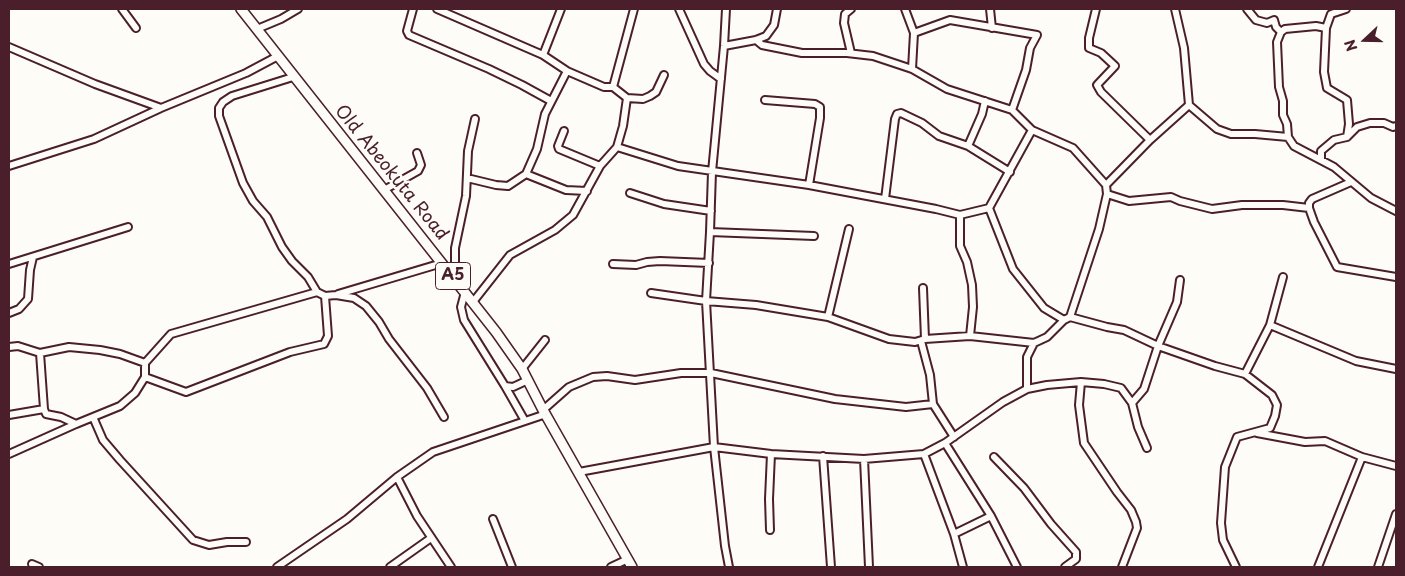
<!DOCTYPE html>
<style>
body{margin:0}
#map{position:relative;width:1405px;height:576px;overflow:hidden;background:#fdfcf7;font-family:"Playpen Sans",sans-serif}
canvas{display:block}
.frame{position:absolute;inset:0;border:10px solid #4a1f2b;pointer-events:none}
.north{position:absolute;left:1340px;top:15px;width:50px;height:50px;-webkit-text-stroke:4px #fdfcf7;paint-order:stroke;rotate:249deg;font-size:14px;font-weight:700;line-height:20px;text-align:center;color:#4a1f2b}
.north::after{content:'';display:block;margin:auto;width:18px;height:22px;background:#4a1f2b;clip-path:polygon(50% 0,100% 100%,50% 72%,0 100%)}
</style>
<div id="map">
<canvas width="1405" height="576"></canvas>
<div class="frame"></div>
<div class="north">N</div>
</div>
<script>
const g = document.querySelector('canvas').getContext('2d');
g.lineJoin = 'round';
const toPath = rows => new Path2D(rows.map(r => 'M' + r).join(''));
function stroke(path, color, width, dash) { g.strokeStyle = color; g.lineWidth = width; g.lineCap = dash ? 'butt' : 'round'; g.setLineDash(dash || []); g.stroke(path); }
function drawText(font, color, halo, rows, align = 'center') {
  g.font = font + ' "Playpen Sans",sans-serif'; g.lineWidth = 5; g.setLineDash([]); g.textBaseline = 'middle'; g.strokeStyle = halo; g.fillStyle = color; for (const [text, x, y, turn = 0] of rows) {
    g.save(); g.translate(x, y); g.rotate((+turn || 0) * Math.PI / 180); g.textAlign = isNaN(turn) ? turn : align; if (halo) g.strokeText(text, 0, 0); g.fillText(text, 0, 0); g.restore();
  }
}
const minor = toPath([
 [122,9,136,28],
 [413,9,407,31,409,35,489,69,522,85,551,101],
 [437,9,543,55,567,71,604,87,613,87,627,98,643,99,650,96,656,92,664,75],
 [679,9,704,64,710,71,721,79],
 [726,9,724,46,712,172,710,232,706,301,714,447,725,546,729,567],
 [905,9,914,33,912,69],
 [990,9,992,28],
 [1096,9,1089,38,1089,48,1101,53,1115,66,1097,85,1101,92,1150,140],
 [1175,9,1184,48,1189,105,1217,129,1231,134,1255,134,1288,137,1294,146,1334,167,1371,198,1396,211],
 [1247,9,1256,20,1267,23,1274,20,1276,27,1281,32],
 [1346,9,1331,14,1326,28,1324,72,1327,88,1347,100,1349,124,1347,137],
 [257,29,281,19,298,9],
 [914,33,950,20,1037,35,1030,48,1026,70,1012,110],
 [756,40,762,45,802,53,847,53,873,56,912,69,947,89,1012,110,1032,130,1073,148,1106,185],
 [724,46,756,40,766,36,774,25,777,9],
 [9,47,95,84,161,108],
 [851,53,844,23,845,14,851,9],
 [543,55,561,9],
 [293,77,232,96,223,102,219,108,219,116,243,183,253,201,267,217,282,247,292,261,308,277,317,292,325,296,336,295,354,298,366,306,379,322,389,339,427,388,444,417],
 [613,87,634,9],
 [765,100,815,104,820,107,820,118,809,185],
 [564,131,558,146,559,149,600,166],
 [1288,137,1287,124,1283,115,1283,101,1279,87,1277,42,1281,32,1285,29,1316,26,1326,28],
 [968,146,982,114,985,101],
 [617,147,678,166,809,185,936,209,960,215,989,208,1032,130],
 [1321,159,1321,151,1334,140,1347,137,1357,127,1370,123,1384,123,1393,127,1396,126],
 [9,166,94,139,161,108,246,73,278,56],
 [526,174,566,190,587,191],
 [467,178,496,185,508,186,526,174,537,149,545,114,567,71],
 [384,190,418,171,421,165,417,153],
 [630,193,664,204,711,211],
 [1107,194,1129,201,1171,197,1180,201,1212,209,1242,205,1283,205,1309,208,1309,203,1312,199,1351,182],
 [885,199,895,119,897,114,901,113,922,123,939,136,968,146,1010,172],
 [989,208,1013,269,1044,308,1064,320],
 [1309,208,1314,222,1337,267,1396,277],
 [960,215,960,246,967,262,972,285,973,307,970,336],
 [710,232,814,236],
 [9,264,128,227],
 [613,264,636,265,647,262,660,261,709,263],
 [455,279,455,248,466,196,468,151,475,119],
 [923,288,925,339],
 [465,292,461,307,464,320,505,386,513,387,528,380],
 [651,293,706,301,756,305,828,317,889,339,915,342,925,339,970,336,1034,343,1047,337,1064,320,1070,317,1099,229,1107,194,1106,185,1150,140,1189,105],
 [338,294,442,263],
 [473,302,510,255,555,230,573,215,600,166,617,147,623,126,627,98],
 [9,313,19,309,28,299,30,270,33,257],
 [828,317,849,229],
 [1070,317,1107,327,1124,330,1158,346,1215,366,1245,374,1272,395,1277,405,1275,416,1270,428,1237,437,1225,467,1221,523,1223,540,1236,567],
 [1270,325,1356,361,1396,369],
 [921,341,930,375,933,404,954,437],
 [9,347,18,346,40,353,69,347,100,350,120,354,145,363],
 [40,353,44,409,46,414,61,417,76,424],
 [522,369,545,340],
 [1245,374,1270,325,1283,277],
 [145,377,186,392,290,352,324,344,328,336,325,296],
 [1081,382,1079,405,1084,443,1117,492,1131,510,1136,522,1137,528,1122,567],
 [505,386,525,421],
 [1027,389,1027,357,1034,343],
 [543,410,569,387,593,377,607,376,635,380,681,373,711,373,835,399,906,407,933,404],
 [9,415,44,409],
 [93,417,103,440,120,460,193,540,209,545,227,542,246,542],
 [1257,433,1305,442,1325,441,1362,457,1396,466],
 [945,443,991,516,1017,567],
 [1147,448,1138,427,1132,403,1144,389,1158,346,1177,302,1180,280],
 [9,454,76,424,120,406,135,393,145,377,145,363,171,334,317,292],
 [924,454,954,534,963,567],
 [823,456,831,567],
 [994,457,1024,488,1051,524,1076,552,1076,559,1065,567],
 [864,459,869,567],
 [579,472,714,447,771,454,864,459,924,454,945,443,1003,402,1027,389,1047,385,1081,382,1104,384,1121,388,1132,403],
 [397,477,417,516,451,567],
 [493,519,512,567],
 [770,530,769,499,771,454],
 [954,534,991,516],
 [32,564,39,567],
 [277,567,347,519,397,477,433,452,546,414],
 [390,567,431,538],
 [611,567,628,559],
 [1318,567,1362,457],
 [1378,567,1396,514]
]);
const highway = toPath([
 [241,9,496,332,522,369,543,410,632,567]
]);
stroke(minor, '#4a1f2b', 10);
stroke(highway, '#4a1f2b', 12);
stroke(minor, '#fdfcf7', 6);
stroke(highway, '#fdfcf7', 9);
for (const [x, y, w] of [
 [453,276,35]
]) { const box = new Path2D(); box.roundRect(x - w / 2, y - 13.5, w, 27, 4); g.fillStyle = '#fdfcf7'; g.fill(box); stroke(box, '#4a1f2b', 1); }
drawText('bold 16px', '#4a1f2b', null, [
 ["A5",453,276]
]);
drawText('18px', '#4a1f2b', '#fdfcf7', [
 ["Old Abeokuta Road",391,173,51]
]);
</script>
